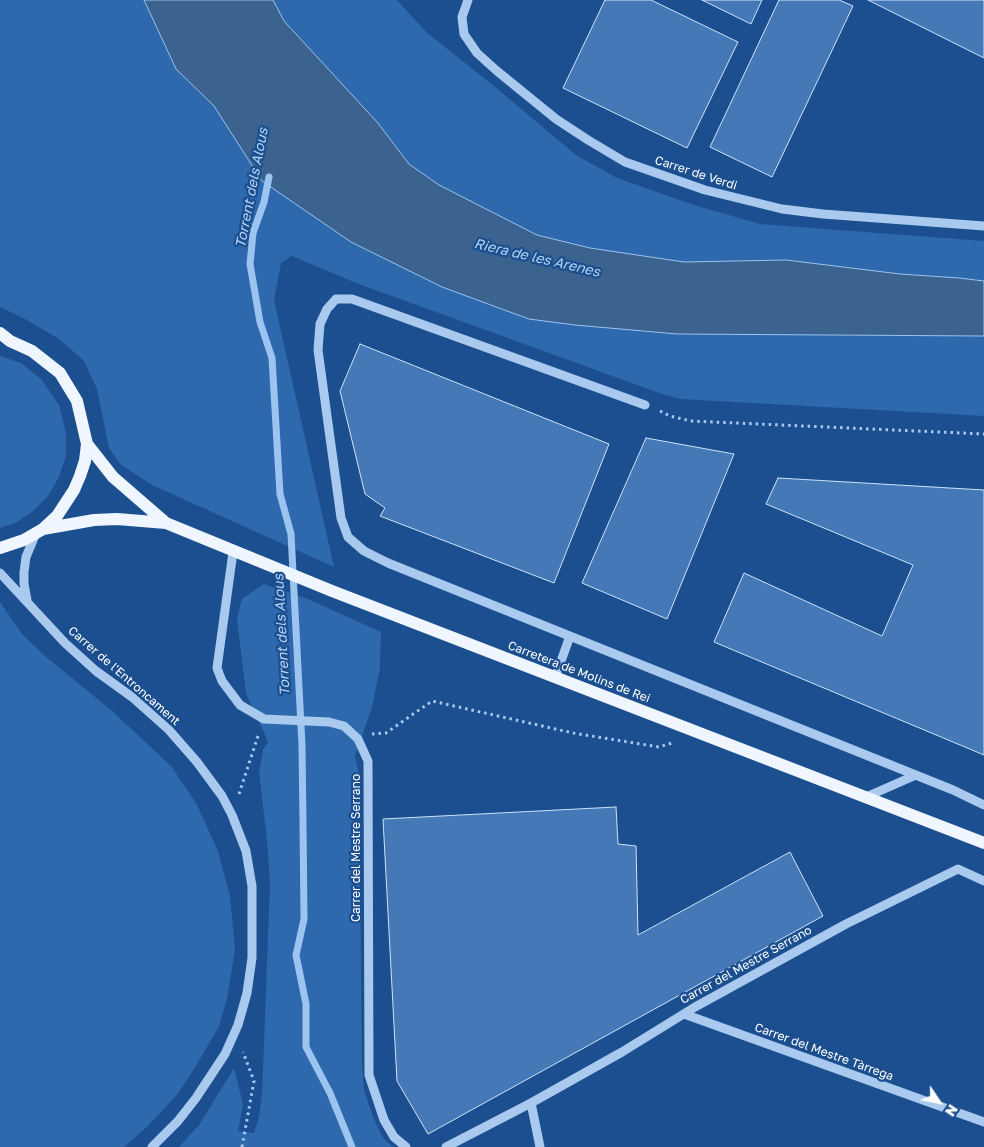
<!DOCTYPE html>
<meta charset="utf-8">
<style>
body{margin:0}
#map{position:relative;width:984px;height:1147px;overflow:hidden;background:#1b4f8f;font-family:"Golos Text",sans-serif}
canvas{display:block}
.north{position:absolute;left:914px;top:1077px;width:50px;height:50px;-webkit-text-stroke:4px #1b4f8f;paint-order:stroke;rotate:124deg;font-size:14px;font-weight:700;line-height:20px;text-align:center;color:#fff}
.north::after{content:'';display:block;margin:auto;width:18px;height:22px;background:#fff;clip-path:polygon(50% 0,100% 100%,50% 72%,0 100%)}
</style>
<div id="map">
<canvas width="984" height="1147"></canvas>
<div class="north">N</div>
</div>
<script>
const g = document.querySelector('canvas').getContext('2d');
g.lineJoin = 'round';
function fillPath(path, color) { g.fillStyle = color; g.fill(path, 'evenodd'); }
const toPath = rows => new Path2D(rows.map(r => 'M' + r).join(''));
function stroke(path, color, width, dash) { g.strokeStyle = color; g.lineWidth = width; g.lineCap = dash ? 'butt' : 'round'; g.setLineDash(dash || []); g.stroke(path); }
function drawText(font, color, halo, rows, align = 'center') {
  g.font = font + ' "Golos Text",sans-serif'; g.lineWidth = 4.5; g.setLineDash([]); g.textBaseline = 'middle'; g.strokeStyle = halo; g.fillStyle = color; for (const [text, x, y, turn = 0] of rows) {
    g.save(); g.translate(x, y); g.rotate((+turn || 0) * Math.PI / 180); g.textAlign = isNaN(turn) ? turn : align; if (halo) g.strokeText(text, 0, 0); g.fillText(text, 0, 0); g.restore();
  }
}
fillPath(toPath([
 [0,0,144,0,176,69,214,106,262,181,351,242,442,287,529,319,575,325,677,334,984,336,984,416,680,399,659,393,356,283,292,256,281,263,274,300,334,567,152,485,120,464,109,448,97,389,84,361,59,339,25,319,0,307],
 [273,0,397,0,426,32,494,86,576,155,617,178,694,205,760,224,984,241,984,281,959,278,900,274,786,260,684,262,590,248,537,235,439,185,409,164,377,122,284,21],
 [0,356,21,363,41,379,59,405,66,433,66,456,59,477,48,496,32,512,17,522,0,528],
 [264,584,308,599,381,632,380,668,372,707,355,756,359,774,362,1065,364,1090,373,1117,383,1138,393,1147,179,1147,199,1125,234,1068,243,1104,238,1131,254,1133,259,1117,262,1094,270,884,267,840,259,772,263,750,268,742,246,693,237,619,242,599],
 [0,602,22,634,45,656,111,710,171,766,196,803,218,851,230,896,235,949,227,999,219,1026,196,1066,177,1095,147,1127,124,1147,0,1147]
]), '#2e69ad');
const water = toPath([
 [144,0,273,0,284,21,377,122,409,164,439,185,537,235,590,248,684,262,786,260,900,274,959,278,984,281,984,336,677,334,575,325,529,319,442,287,351,242,262,181,214,106,176,69,144,0]
]);
fillPath(water, '#3c6290');
stroke(water, '#9cc4f0', 1);
stroke(toPath([
 [269,177,264,202,253,233,250,264,260,322,272,358,280,494,291,534,302,745,303,823,304,919,296,955,306,1004,306,1047,330,1093,352,1147]
]), '#9cc4f0', 7);
const building = toPath([
 [605,0,651,0,738,42,687,148,563,88,605,0],
 [702,0,762,0,751,24,702,0],
 [779,0,839,0,853,6,772,177,710,147,779,0],
 [868,0,984,0,984,58,868,0],
 [360,344,609,444,554,583,380,516,385,508,365,494,340,391,360,344],
 [646,438,734,454,667,619,582,583,646,438],
 [778,478,984,490,984,755,714,642,744,573,882,636,913,565,766,504,778,478],
 [616,807,618,844,636,846,638,935,790,852,823,916,428,1134,397,1081,383,819,616,807]
]);
fillPath(building, '#4478b7');
stroke(building, '#cfe3fa', 1);
stroke(toPath([
 [660,411,670,416,691,421,984,434],
 [372,734,386,733,432,701,573,733,659,747,672,743],
 [239,794,259,733],
 [242,1147,254,1081,243,1052]
]), '#a9c9ee', 3, [2.5, 4]);
stroke(toPath([
 [468,0,462,17,464,34,477,53,497,71,556,119,588,140,625,162,705,190,782,209,823,214,984,226],
 [645,405,352,299,336,299,327,309,320,324,318,350,341,518,348,537,364,551,388,563,953,790,984,805],
 [233,552,217,668,222,681,240,705,264,719,329,722,344,726,358,739,368,761,369,1075,384,1120,394,1137,406,1147],
 [0,573,65,643,96,671,132,697,169,730,197,762,222,796,232,815,246,851,252,886,252,958,247,993,238,1025,225,1054,196,1098,178,1121,152,1147],
 [27,600,24,584,24,572,26,557,36,533],
 [555,678,570,636],
 [866,797,916,775],
 [684,1014,984,1122],
 [531,1103,540,1147],
 [446,1147,531,1103,622,1052,695,1007,846,924,958,869,984,881]
]), '#a9c9ee', 9);
stroke(toPath([
 [0,333,10,341,32,351,60,373,77,401,87,444,85,461,80,476,74,490,57,516,43,529,24,540,0,548],
 [87,444,113,477,166,523,332,591,984,843],
 [43,529,94,520,117,519,166,523]
]), '#f0f6ff', 12);
drawText('12px', '#fff', '#1b4f8f', [
 ["Carrer de Verdi",696,173,18],
 ["Carretera de Molins de Rei",579,672,21],
 ["Carrer de l'Entroncament",124,676,41],
 ["Carrer del Mestre Serrano",356,848,-90],
 ["Carrer del Mestre Serrano",746,965,-29],
 ["Carrer del Mestre Tàrrega",824,1052,20]
]);
drawText('italic 14px', '#b5d3f5', '#1b4f8f', [
 ["Torrent dels Alous",252,188,-79],
 ["Riera de les Arenes",537,258,13],
 ["Torrent dels Alous",282,635,-93]
]);
</script>
